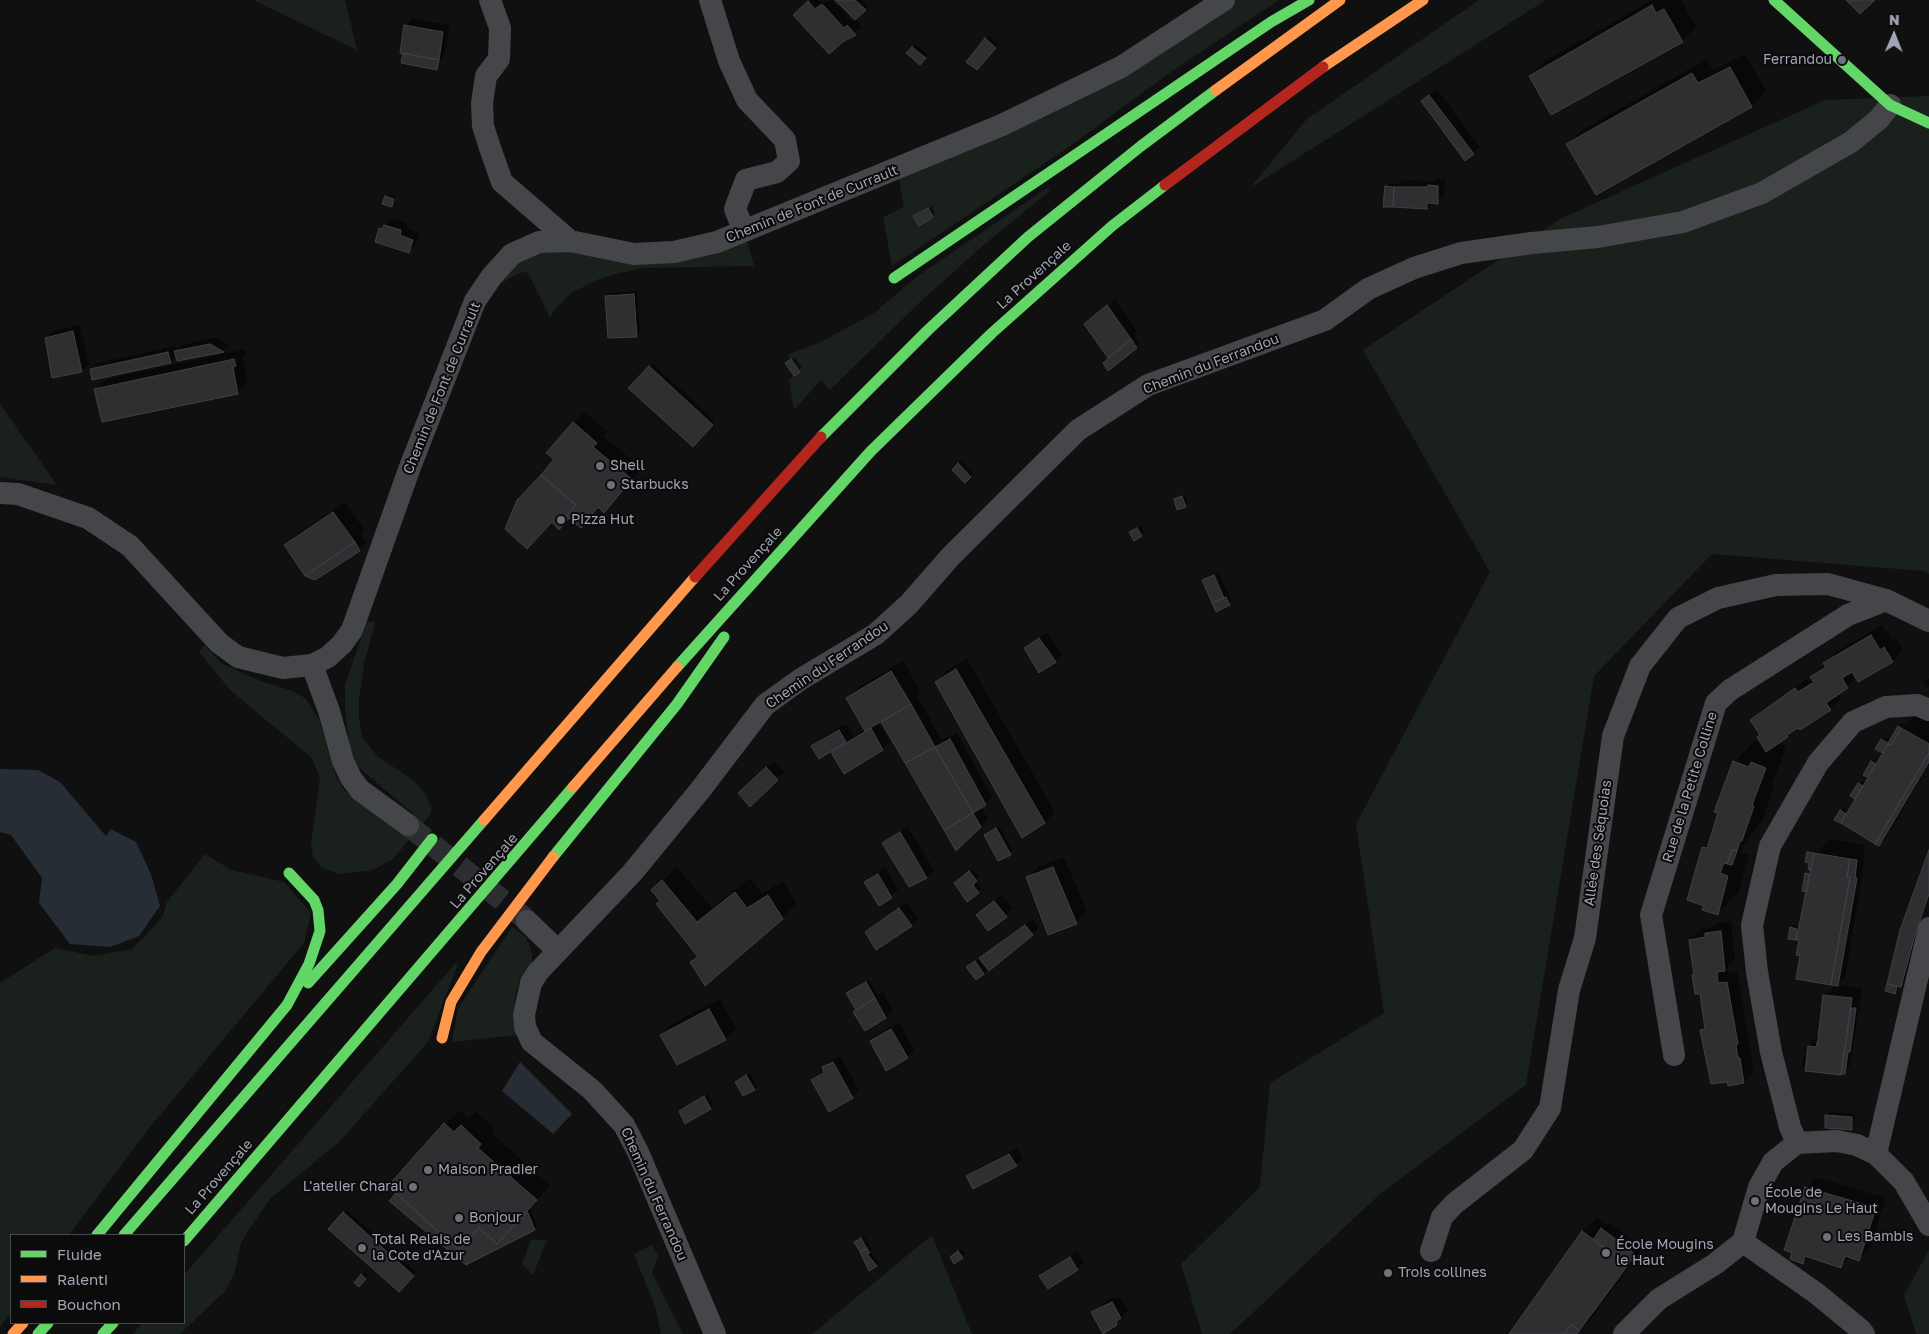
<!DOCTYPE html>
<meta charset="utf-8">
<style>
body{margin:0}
#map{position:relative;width:1929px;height:1334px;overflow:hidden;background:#101011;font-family:"Golos Text",sans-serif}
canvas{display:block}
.legend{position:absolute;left:10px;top:1234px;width:175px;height:90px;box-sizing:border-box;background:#0b0b0c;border:1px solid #47494f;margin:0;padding:6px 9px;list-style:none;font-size:15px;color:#a1a5b3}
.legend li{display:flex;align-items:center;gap:10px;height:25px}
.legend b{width:25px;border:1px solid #47494f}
.north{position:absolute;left:1869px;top:10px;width:50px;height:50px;-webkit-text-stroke:4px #0b0b0c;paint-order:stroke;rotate:1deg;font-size:14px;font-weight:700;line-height:20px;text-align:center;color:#a1a5b3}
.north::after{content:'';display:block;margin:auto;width:18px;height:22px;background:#a1a5b3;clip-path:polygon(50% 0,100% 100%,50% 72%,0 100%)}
</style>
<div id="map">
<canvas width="1929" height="1334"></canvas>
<ul class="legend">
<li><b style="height:6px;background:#63d668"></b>Fluide</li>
<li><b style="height:6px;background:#ff974d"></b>Ralenti</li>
<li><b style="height:6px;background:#b3261e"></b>Bouchon</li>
</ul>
<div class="north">N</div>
</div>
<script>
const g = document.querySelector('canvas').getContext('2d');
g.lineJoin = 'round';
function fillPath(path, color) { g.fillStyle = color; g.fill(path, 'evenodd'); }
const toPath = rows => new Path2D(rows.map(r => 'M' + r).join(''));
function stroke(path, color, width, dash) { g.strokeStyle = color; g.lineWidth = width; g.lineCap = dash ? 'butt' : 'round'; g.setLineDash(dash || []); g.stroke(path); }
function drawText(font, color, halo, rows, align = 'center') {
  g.font = font + ' "Golos Text",sans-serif'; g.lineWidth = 4; g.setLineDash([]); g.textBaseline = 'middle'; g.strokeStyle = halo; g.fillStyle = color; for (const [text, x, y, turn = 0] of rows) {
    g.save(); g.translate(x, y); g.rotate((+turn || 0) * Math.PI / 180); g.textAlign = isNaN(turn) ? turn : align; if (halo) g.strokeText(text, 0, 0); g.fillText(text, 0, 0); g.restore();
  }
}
fillPath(toPath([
 [253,0,345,0,357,50],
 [1237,0,1279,0,1175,69,1066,149,892,266,883,217,904,207,899,179,1170,46],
 [1479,0,1546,0,1250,188,1307,119],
 [1929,96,1929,574,1924,571,1712,554,1594,676,1526,1085,1379,1195,1230,1334,1202,1334,1181,1264,1260,1187,1270,1083,1384,1013,1356,824,1490,572,1363,350,1560,219,1825,100],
 [1047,188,1050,191,987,242,920,302,830,390,821,380,794,410,789,380,800,371,787,355,821,342,874,313,919,275],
 [747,240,754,266,642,268,616,274,599,279,571,293,555,309,550,317,527,271,515,275,491,290,527,253],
 [0,404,57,485,0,477],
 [367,621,375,622,364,664,359,698,359,719,362,737,377,756,413,780,424,792,432,808,430,815,393,859,373,870,339,874,322,868,313,857,311,843,320,778,312,758,230,690,199,652,204,645,221,663,260,681,293,691,306,699,319,720,337,779,345,791,401,834,415,815,357,766,349,745,345,710,345,685],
 [205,854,231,870,284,882,311,913,304,943,150,1127,69,1235,11,1235,11,1312,0,1327,0,983,55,948,94,956,132,949,162,918,167,902],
 [512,927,526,937,532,953,532,963,519,981,515,997,513,1024,518,1035,452,1042,458,1008],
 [455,964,458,964,428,1042,340,1141,271,1198,249,1229,241,1243,234,1275,224,1292,180,1334,133,1334,142,1323,184,1323,184,1275],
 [932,1235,972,1334,812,1334],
 [531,1240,547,1240,533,1275,522,1264],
 [652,1245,658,1255,652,1273,683,1334,661,1334,655,1306,634,1254],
 [1929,1250,1929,1334,1916,1334,1904,1295]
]), '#1a211c');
fillPath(toPath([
 [0,769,38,770,60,782,106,836,111,829,136,842,151,874,160,906,139,936,110,947,70,944,39,903,42,878,11,835,0,832],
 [520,1062,572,1114,553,1134,502,1091]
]), '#262d34');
fillPath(toPath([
 [810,0,820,0,823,3,832,0,838,7,841,4,837,0,862,0,868,6,855,18,850,13,846,16,852,22,855,19,862,27,843,40,801,8],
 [1652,0,1681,0,1696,27,1682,41,1530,76,1545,61],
 [412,18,450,25,445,52,436,68,405,26],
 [989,36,998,44,980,66,986,39],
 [916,44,928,55,920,64,908,53],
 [1745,54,1766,91,1751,106,1597,193,1568,144,1582,130,1707,59,1713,70],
 [1437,89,1480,147,1473,153,1422,101],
 [1436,179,1445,179,1444,195,1427,208,1386,187,1389,183,1399,184,1403,180,1434,181],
 [389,194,396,196,392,206,386,197],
 [932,206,935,213,932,217,915,216],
 [392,219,407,223,406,228,419,233,416,245,408,252,381,229],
 [637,291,640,333,637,336,606,296,609,293],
 [1115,299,1137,331,1134,335,1139,344,1110,358,1086,324],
 [80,325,89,364,82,371,46,338,53,331],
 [217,337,229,345,223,351,178,360,176,356,170,362,91,370,98,363,175,346,176,350,182,345],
 [245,349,246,354,243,357,248,382,238,392,96,390,107,379],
 [795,357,802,368,794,374,789,361],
 [653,364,715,421,693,445,630,388],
 [584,412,607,431,603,436,642,468,604,511,599,506,591,515,570,517,559,528,556,459,573,423],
 [961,461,973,473,965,481,954,470],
 [1186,494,1188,503,1185,506,1176,500],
 [345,502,365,531,361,534,366,543,315,579,286,545,297,534],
 [1141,526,1144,532,1141,535,1131,532],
 [1218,572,1232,601,1229,604,1204,580],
 [1882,625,1892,640,1895,638,1903,650,1893,661,1858,680,1857,678,1838,694,1841,698,1830,709,1795,728,1777,743,1787,746,1772,784,1774,784,1763,819,1742,847,1741,852,1749,855,1739,892,1718,913,1705,905,1703,848,1711,840,1734,762,1755,741,1762,743,1761,735,1752,720,1763,710,1807,679,1809,682,1814,680,1812,677,1836,652],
 [1047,632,1062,654,1055,661,1025,648],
 [967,659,1055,812,1045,822,1022,836,936,682,947,671],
 [903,661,921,692,917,696,942,740,957,733,992,797,981,807,988,819,957,849,883,722,886,718,878,722,890,742,883,749,845,772,831,750,813,746,820,739,846,724,854,736,866,729,847,698,858,688],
 [1929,678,1929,687,1927,688,1923,682],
 [1916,714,1929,721,1929,743,1905,729,1903,731,1929,745,1929,765,1886,838,1879,844,1836,819,1844,808,1849,811,1859,793,1855,797,1859,784,1862,781,1866,783,1872,771,1867,776,1865,774,1872,761,1875,758,1879,761,1884,752,1882,740,1885,737,1891,740,1899,726,1902,723,1905,725],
 [774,761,784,772,750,805,746,786],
 [907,826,934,870,927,877,909,886,883,843],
 [999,826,1013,850,999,860,985,835],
 [1830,839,1864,845,1863,871,1845,978,1837,985,1862,988,1851,1063,1845,1073,1802,1067,1803,1057,1808,1054,1809,1046,1814,1039,1820,1036,1825,996,1836,984,1801,955,1801,939,1789,938,1791,928,1794,925,1800,926,1807,891,1806,874,1811,869,1815,855,1815,852,1809,851,1818,851],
 [1929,855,1929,898,1918,930,1904,982,1899,985,1895,993],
 [1064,857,1087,912,1076,922,1028,878,1038,867],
 [677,867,712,908,750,878,762,894,783,881,797,904,782,918,692,962,698,955,653,890],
 [885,867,898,890,879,904,866,883],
 [972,869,979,877,976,881,981,889,968,900,958,880],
 [1002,895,1013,909,989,929,978,915],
 [906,902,918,918,911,925,867,932],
 [1032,919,1040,927,989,969,981,958],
 [1731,921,1735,959,1728,966,1728,973,1737,972,1754,1071,1744,1082,1702,1031,1706,1027,1701,992,1693,975,1695,973,1690,940,1701,929,1712,928,1717,923],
 [979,959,987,970,976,978,971,964],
 [869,980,878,995,883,992,893,1010,886,1017,854,1012,857,1009,848,993],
 [720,999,736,1028,726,1039,678,1063,662,1035,672,1024],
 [899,1022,914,1050,908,1057,871,1041,878,1034],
 [840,1056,859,1090,852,1097,813,1080,825,1070,823,1068,830,1061],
 [750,1073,757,1086,754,1089,736,1082],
 [708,1094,714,1105,686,1123,680,1111],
 [459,1110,469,1119,476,1112,495,1129,491,1133,550,1185,530,1208,537,1226,534,1229,397,1193,445,1124],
 [1830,1112,1855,1114,1854,1125,1851,1129,1827,1115],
 [1017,1148,1023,1158,1016,1165,968,1177,975,1170],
 [1816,1177,1886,1198,1870,1248,1859,1259,1851,1256,1840,1267,1809,1256,1803,1262,1806,1188],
 [347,1210,416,1272,399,1290,330,1229],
 [1597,1218,1606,1225,1609,1222,1641,1247,1641,1250,1594,1315,1577,1334,1511,1334,1583,1232],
 [864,1236,872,1249,870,1251,880,1262,870,1269,856,1242],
 [962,1249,965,1254,962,1257,951,1257],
 [1077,1251,1084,1262,1077,1269,1041,1276],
 [365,1272,368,1275,359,1285,356,1282],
 [1119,1296,1128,1310,1117,1324,1103,1332,1092,1313,1112,1297,1114,1299]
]), '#0007');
const building = toPath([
 [835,0,855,0,866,10,855,20,835,0],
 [1846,0,1875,0,1860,14,1846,0],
 [808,1,815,9,822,4,844,28,847,25,856,35,844,41,829,54,793,15,808,1],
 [1652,5,1656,13,1664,9,1683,42,1551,115,1529,76,1652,5],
 [404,25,443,32,439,60,400,53,404,25],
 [985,38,996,48,977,70,966,62,985,38],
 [912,47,926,58,920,65,906,53,912,47],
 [403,53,439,60,437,70,401,63,403,53],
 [1730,67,1752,107,1596,195,1566,144,1692,73,1698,83,1730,67],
 [1429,95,1474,154,1465,161,1421,101,1429,95],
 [1428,185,1438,186,1438,204,1427,203,1427,209,1393,207,1394,187,1428,187,1428,185],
 [1385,186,1394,187,1393,207,1383,207,1385,186],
 [385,196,394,199,392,207,382,204,385,196],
 [928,208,933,217,919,226,913,216,928,208],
 [384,225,401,230,400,235,413,240,409,253,375,242,379,228,383,229,384,225],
 [634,294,637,337,608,338,605,296,634,294],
 [1107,305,1131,339,1108,358,1084,324,1107,305],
 [73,331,82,372,52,378,45,338,73,331],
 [1131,339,1137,348,1108,371,1103,363,1131,339],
 [210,344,224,352,177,361,174,351,210,344],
 [168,352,171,363,92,380,90,369,168,352],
 [234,359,236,366,233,367,238,394,102,422,94,389,234,359],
 [791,359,800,372,794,376,785,363,791,359],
 [649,366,713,425,693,447,628,388,649,366],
 [573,422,597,443,593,447,632,479,604,513,598,507,581,528,566,516,576,505,541,475,554,459,546,453,573,422],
 [958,463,971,477,965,483,952,470,958,463],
 [541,475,576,505,566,516,569,518,559,530,552,522,527,549,505,529,517,500,541,475],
 [1182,496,1186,507,1177,510,1174,499,1182,496],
 [333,512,355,542,305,576,284,545,333,512],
 [1137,528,1142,536,1134,541,1129,532,1137,528],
 [355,542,360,551,315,580,305,576,355,542],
 [1214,575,1224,598,1212,603,1202,580,1214,575],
 [1226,597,1230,605,1216,612,1212,603,1226,597],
 [1871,635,1880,650,1884,647,1893,662,1858,682,1852,672,1842,678,1848,688,1826,703,1831,710,1800,730,1798,728,1787,735,1788,737,1766,752,1757,737,1760,735,1750,720,1795,688,1798,692,1814,682,1810,677,1826,667,1823,663,1871,635],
 [1039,638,1056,662,1039,673,1024,648,1039,638],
 [956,669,1045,823,1022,838,935,682,956,669],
 [891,671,911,704,865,731,846,698,891,671],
 [911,704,935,747,905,763,881,722,911,704],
 [1898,726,1901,728,1891,745,1888,744,1883,753,1875,749,1881,739,1888,743,1898,726],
 [871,728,883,750,844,774,831,752,871,728],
 [1901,728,1929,744,1929,753,1875,844,1841,823,1888,744,1891,745,1901,728],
 [839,730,846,742,819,759,811,746,839,730],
 [950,739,986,805,973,813,935,747,950,739],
 [935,747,973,813,944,830,905,763,935,747],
 [1929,753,1929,762,1879,846,1875,844,1929,753],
 [1733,761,1749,767,1751,762,1766,768,1752,805,1754,806,1742,841,1740,841,1737,851,1732,850,1727,864,1724,863,1720,873,1728,876,1718,915,1702,910,1704,906,1687,900,1702,847,1707,848,1718,813,1714,812,1733,761],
 [1871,761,1876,764,1867,777,1863,775,1871,761],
 [766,767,778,780,750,807,738,793,766,767],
 [1858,783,1863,786,1855,799,1850,796,1858,783],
 [1840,810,1846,814,1841,823,1834,820,1840,810],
 [973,813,981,827,956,851,944,830,973,813],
 [996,828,1011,855,998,861,984,835,996,828],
 [900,832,927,878,909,887,882,843,900,832],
 [1732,850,1737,851,1732,865,1727,864,1732,850],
 [1929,850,1929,894,1915,935,1901,987,1887,984,1900,930,1929,850],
 [1807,852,1814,853,1811,870,1808,870,1809,863,1805,862,1807,852],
 [1814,853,1850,859,1847,877,1850,877,1831,985,1796,979,1800,956,1796,955,1799,940,1796,940,1814,853],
 [1850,859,1857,860,1855,878,1857,878,1838,986,1831,985,1850,877,1847,877,1850,859],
 [1053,867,1077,924,1048,935,1026,877,1053,867],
 [969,871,977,881,973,885,979,893,967,902,954,883,969,871],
 [1805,873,1810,874,1807,892,1802,891,1805,873],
 [878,874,892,898,879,906,864,882,878,874],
 [662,880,697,922,735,892,747,908,768,895,783,919,705,986,690,962,698,957,656,904,660,901,651,890,662,880],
 [994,901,1007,917,988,931,976,915,994,901],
 [899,908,912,926,876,950,865,932,899,908],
 [1025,925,1033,935,989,971,979,958,1025,925],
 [1790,927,1797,929,1796,940,1788,939,1790,927],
 [1721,931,1725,971,1717,972,1718,983,1727,982,1738,1044,1736,1045,1738,1058,1740,1058,1744,1083,1728,1086,1727,1082,1711,1084,1700,1030,1705,1029,1700,994,1695,994,1692,975,1694,975,1689,940,1705,937,1705,933,1721,931],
 [975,961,984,974,976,980,966,967,975,961],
 [866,982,875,998,856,1010,846,993,866,982],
 [1887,984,1897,986,1895,994,1885,991,1887,984],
 [1823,995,1852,998,1841,1075,1805,1071,1808,1046,1816,1047,1818,1039,1823,995],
 [875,998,886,1018,865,1031,853,1012,875,998],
 [1851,1008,1856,1008,1850,1052,1848,1052,1845,1074,1841,1074,1851,1008],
 [709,1009,726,1040,677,1065,660,1035,709,1009],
 [891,1029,908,1058,886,1071,870,1041,891,1029],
 [833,1062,853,1098,829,1112,811,1080,824,1073,822,1067,833,1062],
 [746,1075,755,1090,743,1096,735,1082,746,1075],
 [704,1096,711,1109,685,1124,679,1111,704,1096],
 [1825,1115,1852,1117,1852,1130,1825,1128,1825,1115],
 [444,1123,454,1132,461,1125,481,1144,478,1148,537,1200,497,1244,479,1228,459,1250,388,1186,444,1123],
 [1009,1154,1017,1166,973,1189,966,1176,1009,1154],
 [1805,1187,1876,1208,1859,1261,1845,1256,1841,1268,1805,1256,1803,1264,1790,1259,1792,1253,1784,1250,1805,1187],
 [396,1193,459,1250,479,1228,497,1244,527,1211,535,1230,466,1265,389,1201,396,1193],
 [343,1212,414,1276,399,1292,328,1229,343,1212],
 [1601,1228,1635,1254,1628,1265,1593,1240,1601,1228],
 [1582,1231,1628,1265,1579,1331,1571,1324,1564,1334,1509,1334,1582,1231],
 [861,1238,867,1249,860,1252,854,1242,861,1238],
 [867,1249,870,1253,867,1254,877,1266,869,1271,860,1252,867,1249],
 [958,1251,963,1258,954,1264,950,1257,958,1251],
 [1070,1257,1078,1270,1048,1289,1039,1276,1070,1257],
 [361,1274,366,1279,359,1287,354,1283,361,1274],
 [1112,1302,1121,1318,1116,1322,1117,1325,1103,1334,1091,1312,1112,1302],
 [1571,1324,1579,1331,1577,1334,1564,1334,1571,1324]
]);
fillPath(building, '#2f2f32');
stroke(building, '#404045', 1);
stroke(toPath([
 [408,825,527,920]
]), '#2d2e31', 22, [22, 11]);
stroke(toPath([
 [490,0,500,28,499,59,486,76,482,103,483,126,490,148,502,182,570,241],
 [710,0,729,61,747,100,785,140,789,161,777,172,746,180,735,209,744,231],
 [0,493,18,494,88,518,130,546,219,643,238,657,283,668,312,665,328,657,342,644,352,630,410,467,475,301,492,276,512,254,539,242,570,241,634,254,674,252,717,242,1002,125,1121,67,1224,0],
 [312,665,329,711,343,761,351,778,360,790,408,825],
 [527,921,558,951],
 [1674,1055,1651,915,1716,703,1730,690,1848,615,1886,600,1929,621],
 [1797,1143,1790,1127,1771,1052,1757,972,1752,925,1770,846,1818,763,1853,722,1886,707,1917,705,1929,710],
 [1876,1154,1929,928],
 [1743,1242,1816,1293,1861,1330,1864,1334],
 [1431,1251,1442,1217,1454,1204,1523,1150,1550,1108,1569,990,1585,938,1613,736,1640,666,1678,618,1718,598,1776,585,1828,584,1886,600],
 [715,1334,638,1152,624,1125,592,1090,532,1042,525,1027,524,1015,531,983,538,972,632,873,701,789,765,705,801,679,876,634,909,604,951,556,1078,430,1148,385,1325,320,1368,289,1414,268,1461,253,1532,243,1598,237,1683,222,1762,193,1851,142,1879,119,1890,105],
 [1624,1334,1659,1299,1715,1264,1743,1242,1759,1187,1773,1162,1797,1143,1837,1141,1857,1145,1876,1154,1904,1182,1929,1225]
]), '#454649', 22);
stroke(toPath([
 [1774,0,1890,105,1929,123],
 [894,278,1271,22,1309,0],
 [821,437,928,330,1028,237,1141,146,1216,90],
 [677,667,871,451,992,333,1112,226,1165,185],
 [553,857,677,704,724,637],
 [308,983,397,884,432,839],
 [97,1235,287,1005,309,964,320,931,318,910,314,900,289,873],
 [124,1235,484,820],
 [184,1241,573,787],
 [38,1334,48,1323],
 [103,1334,113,1323]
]), '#63d668', 11);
stroke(toPath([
 [1323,67,1423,0],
 [1216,90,1340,0],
 [573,787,677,667],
 [484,820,695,577],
 [442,1038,451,1002,481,952,553,857],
 [13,1334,23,1323]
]), '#ff974d', 11);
stroke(toPath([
 [1165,185,1323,67],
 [695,577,821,437]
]), '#b3261e', 11);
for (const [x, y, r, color] of [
 [1842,60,5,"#6e717a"],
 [600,466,5,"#6e717a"],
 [611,485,5,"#6e717a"],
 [561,520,5,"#6e717a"],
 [428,1170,5,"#6e717a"],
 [413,1187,5,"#6e717a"],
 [1755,1201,5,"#6e717a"],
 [459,1218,5,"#6e717a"],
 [1827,1237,5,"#6e717a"],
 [362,1248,5,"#6e717a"],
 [1606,1253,5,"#6e717a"],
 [1388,1273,5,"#6e717a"]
]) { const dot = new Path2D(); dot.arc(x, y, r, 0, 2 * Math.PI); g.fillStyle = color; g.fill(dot); stroke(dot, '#0b0b0c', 2); }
drawText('14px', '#a1a5b3', '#0b0b0c', [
 ["Ferrandou",1832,60,"right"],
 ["Shell",610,466],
 ["Starbucks",621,485],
 ["Pizza Hut",571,520],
 ["Maison Pradier",438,1170],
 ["L'atelier Charal",403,1187,"right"],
 ["École de",1765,1193],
 ["Mougins Le Haut",1765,1209],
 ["Bonjour",469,1218],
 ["Les Bambis",1837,1237],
 ["Total Relais de",372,1240],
 ["la Cote d'Azur",372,1256],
 ["École Mougins",1616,1245],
 ["le Haut",1616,1261],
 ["Trois collines",1398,1273]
], 'left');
drawText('14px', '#a1a5b3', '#0b0b0c', [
 ["Chemin de Font de Currault",812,204,-22],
 ["La Provençale",1034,275,-42],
 ["Chemin du Ferrandou",1211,364,-21],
 ["Chemin de Font de Currault",442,388,-68],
 ["La Provençale",748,564,-48],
 ["Chemin du Ferrandou",827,665,-34],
 ["Rue de la Petite Colline",1690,787,-73],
 ["Allée des Séquoias",1598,843,-82],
 ["La Provençale",484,871,-49],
 ["La Provençale",219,1177,-49],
 ["Chemin du Ferrandou",654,1194,66]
]);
</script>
